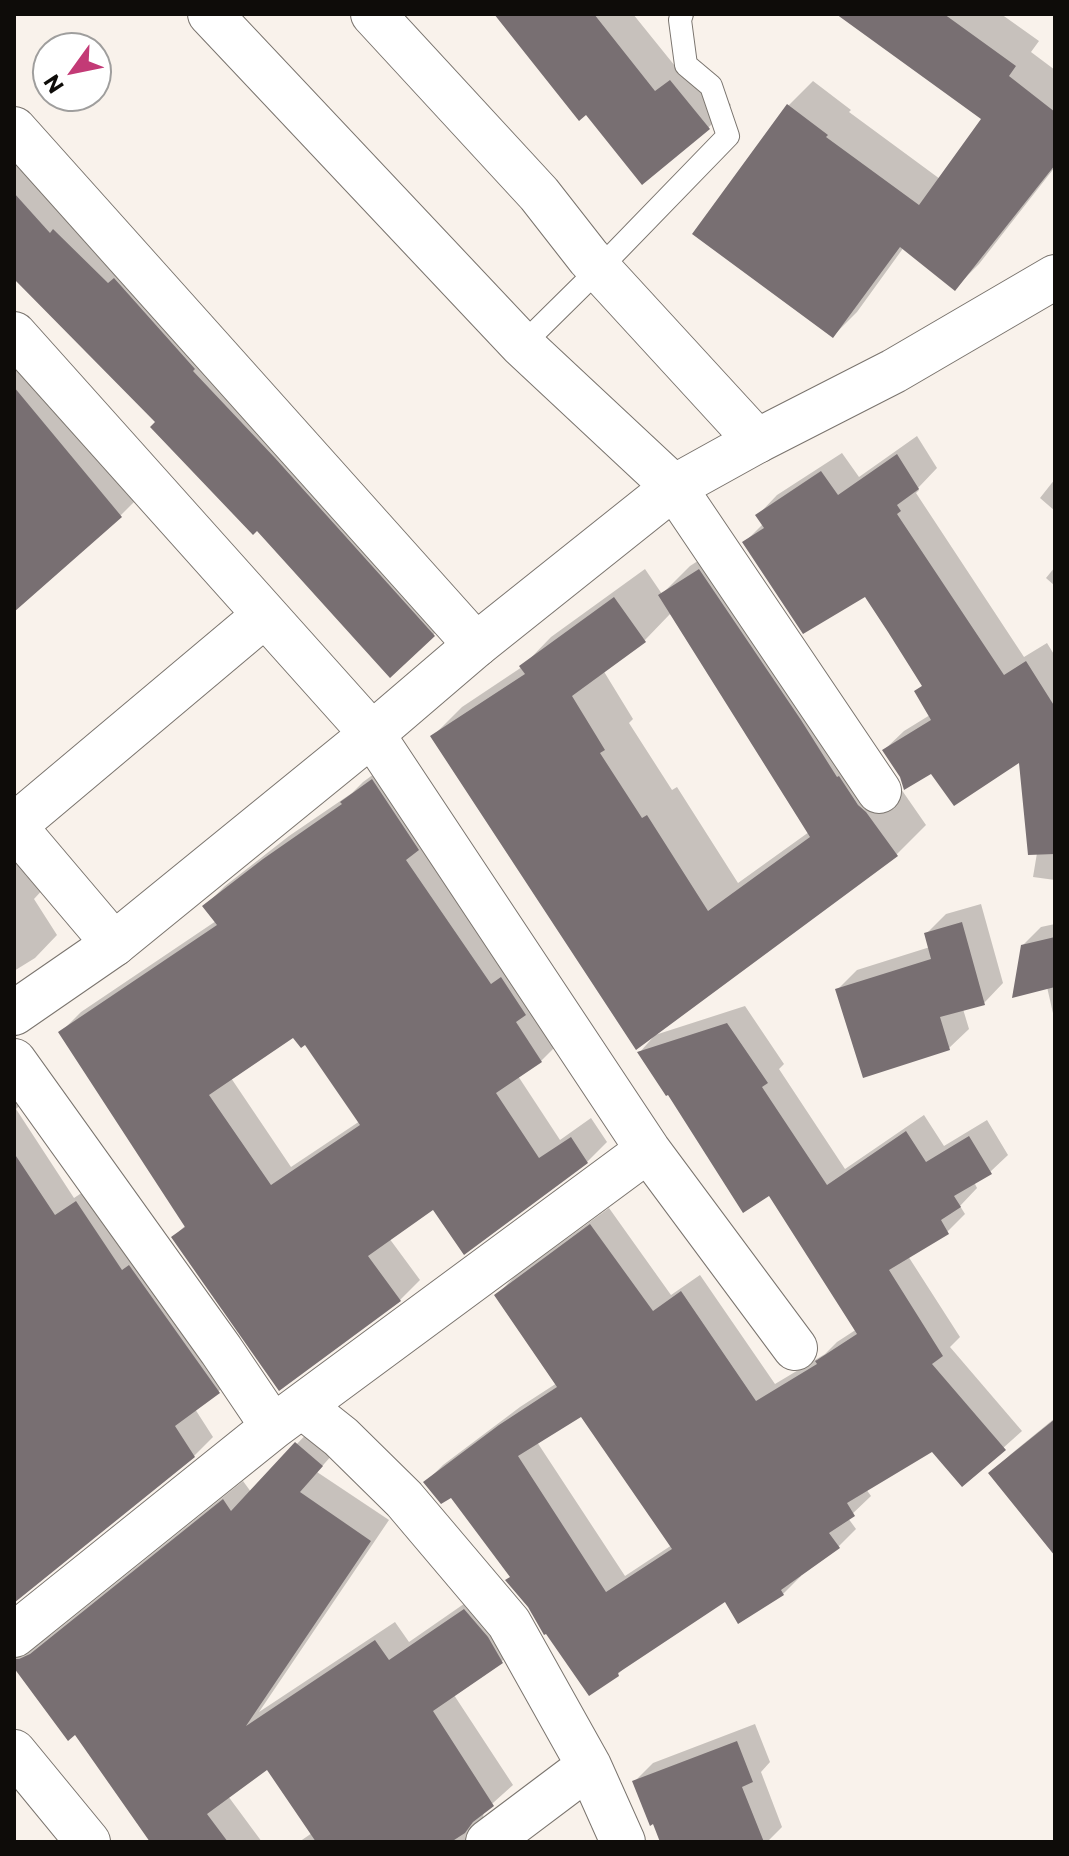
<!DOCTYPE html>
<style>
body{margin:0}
#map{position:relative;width:1069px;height:1856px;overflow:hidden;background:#f9f2eb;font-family:Commissioner,sans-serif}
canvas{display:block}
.frame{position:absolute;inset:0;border:16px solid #0e0c09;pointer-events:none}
.north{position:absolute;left:32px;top:32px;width:80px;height:80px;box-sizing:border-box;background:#fff;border:2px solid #9f9e9d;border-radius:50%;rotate:237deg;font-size:22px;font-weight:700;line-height:32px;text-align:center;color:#0e0c09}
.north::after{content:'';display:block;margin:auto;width:28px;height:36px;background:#c33a76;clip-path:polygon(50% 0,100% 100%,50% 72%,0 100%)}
</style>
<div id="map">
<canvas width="1069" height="1856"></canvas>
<div class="frame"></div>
<div class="north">N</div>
</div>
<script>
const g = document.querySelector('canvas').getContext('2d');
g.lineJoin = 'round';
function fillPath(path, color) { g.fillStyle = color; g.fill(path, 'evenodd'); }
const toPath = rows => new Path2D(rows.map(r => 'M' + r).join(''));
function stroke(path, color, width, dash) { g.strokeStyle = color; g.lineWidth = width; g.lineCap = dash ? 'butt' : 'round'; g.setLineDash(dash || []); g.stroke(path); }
fillPath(toPath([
 [496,14,633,14,679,71,693,59,731,105,709,127,642,182,586,113],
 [840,14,1001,14,1039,41,1031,52,1055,70,1055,167,979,264,955,288,904,247,857,312,833,336,695,234,789,105,813,81,851,110,849,112,940,179,984,118],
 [14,146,456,613,433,635,157,422,14,277],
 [14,337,143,493,121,515,14,610],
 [917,436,937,468,918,488,919,490,916,493,1024,657,1047,643,1055,656,1055,880,1033,877,1042,823,1020,760,902,776,884,750,904,731,930,715,916,692,923,685,866,594,744,543,763,524,758,515,777,495,842,453,859,477],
 [1055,479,1055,511,1040,498],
 [729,541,926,825,896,855,636,1047,433,736,462,707,522,667,551,637,645,569,662,594,690,566],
 [671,613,809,832,738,883,677,787,672,790,629,723,633,719,603,670,645,640],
 [1055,567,1055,586,1046,578],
 [392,761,561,1041,541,1061,518,1076,560,1140,591,1118,607,1142,587,1162,434,1207,389,1238,420,1280,400,1300,173,1237,186,1225,61,1032,81,1012,216,921,205,906,225,886,289,836,352,793,363,782],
 [294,1036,306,1042,360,1121,291,1167,231,1078],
 [14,841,46,886,34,899,57,935,35,958,14,971],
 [981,904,1003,983,984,1003,963,1009,969,1029,949,1048,838,989,857,970,930,947,926,934,946,914],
 [1055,924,1055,1022,1047,987,1022,946,1041,927],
 [745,1006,784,1064,779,1069,845,1169,924,1115,944,1146,987,1120,1008,1155,990,1172,974,1182,977,1188,960,1206,965,1214,947,1232,908,1256,960,1337,950,1347,1022,1431,963,1484,933,1449,866,1489,871,1496,848,1518,856,1529,838,1547,800,1574,801,1576,783,1594,725,1600,628,1664,618,1674,512,1576,452,1496,425,1483,443,1465,520,1407,557,1383,497,1295,514,1277,609,1208,671,1295,700,1275,775,1384,825,1354,837,1342,857,1329,770,1194,668,1092,640,1052,655,1035],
 [582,1414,672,1545,625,1576,537,1442],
 [14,1076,28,1097,16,1109,74,1198,95,1184,237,1373,219,1391,195,1409,213,1437,194,1456,14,1600],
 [1055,1418,1055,1534,991,1473,1011,1454],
 [316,1424,340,1446,317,1472,389,1520,259,1712,395,1622,409,1642,484,1590,521,1642,501,1662,454,1695,513,1785,484,1811,482,1824,493,1842,299,1842,312,1833,268,1768,228,1796,262,1842,157,1842,75,1733,14,1660,33,1640,40,1641,51,1635,243,1481,251,1492],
 [755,1724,770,1762,761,1772,782,1827,767,1842,662,1842,634,1782,653,1763]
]), '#0003');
fillPath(toPath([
 [494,14,594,14,655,91,670,80,710,129,642,185,586,115,579,121],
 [836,14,944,14,1016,66,1009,76,1055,112,1055,165,955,291,900,247,833,338,692,234,787,104,828,135,826,137,919,205,981,119],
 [14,193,50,233,53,229,108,283,114,278,195,369,193,371,275,458,435,636,390,678,257,531,253,535,150,427,155,422,14,279],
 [14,387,122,517,14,612],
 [897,454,919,489,897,505,901,511,897,514,1004,675,1026,661,1055,707,1055,854,1028,855,1019,763,954,806,931,774,904,790,900,777,882,750,931,720,914,691,922,686,888,632,865,597,803,634,742,542,764,528,755,515,821,471,838,495],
 [699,569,801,720,837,777,839,776,858,805,866,812,898,856,636,1050,430,736,525,674,519,666,614,597,646,642,572,696,605,750,600,753,642,818,647,815,708,911,810,837,658,595],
 [372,779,419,850,406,860,491,984,501,977,526,1015,516,1022,542,1062,496,1093,539,1158,571,1137,588,1163,464,1255,433,1210,368,1256,401,1301,279,1391,171,1237,185,1227,58,1032,217,925,202,906,263,859,342,804,340,802],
 [293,1038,301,1048,305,1045,360,1125,271,1185,209,1095],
 [962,922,985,1005,940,1017,950,1050,863,1078,835,989,931,959,924,933],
 [1055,937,1055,987,1012,998,1021,945],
 [727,1023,768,1083,762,1087,827,1185,906,1131,926,1162,969,1136,992,1174,954,1196,961,1207,941,1220,949,1234,889,1270,943,1356,932,1364,1006,1450,962,1487,932,1452,847,1503,855,1516,829,1533,840,1548,781,1590,784,1595,738,1624,725,1602,618,1673,619,1676,589,1696,546,1634,544,1635,528,1607,505,1580,510,1577,451,1498,441,1504,423,1482,499,1425,557,1387,494,1295,590,1224,653,1311,681,1291,756,1401,817,1364,815,1361,817,1360,857,1334,769,1196,743,1213,668,1095,666,1096,637,1052],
 [581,1417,672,1549,606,1592,518,1456],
 [14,1153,55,1215,76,1201,122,1270,129,1265,220,1393,175,1426,195,1457,14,1603],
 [1055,1419,1055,1556,988,1473],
 [295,1442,323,1466,300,1492,371,1541,246,1726,375,1640,389,1660,464,1609,488,1637,503,1663,433,1711,494,1806,473,1822,465,1833,451,1842,316,1842,267,1770,207,1814,228,1842,150,1842,75,1735,68,1741,14,1668,14,1659,19,1659,30,1654,223,1499,231,1511],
 [737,1741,753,1782,742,1787,764,1842,660,1842,653,1824,650,1826,632,1781]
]), '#786f72');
const lane = toPath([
 [522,345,599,269,728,136,711,86,686,65,680,20,682,14]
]);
const street = toPath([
 [210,14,522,345,674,487,879,791],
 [373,14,539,194,589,258,757,441],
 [14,129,476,645],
 [14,334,372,734,648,1150,795,1348],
 [14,826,265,615],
 [14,826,114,944],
 [14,1061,221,1350,273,1427],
 [302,1406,341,1437,404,1499,509,1623,589,1766,623,1842],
 [14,1635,273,1427,648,1150],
 [14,1752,88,1842],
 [488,1842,589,1766]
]);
const secondary = toPath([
 [14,1013,114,944,372,734,476,645,674,487,757,441,894,371,1055,277]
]);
stroke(lane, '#7a746e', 24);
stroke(street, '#7a746e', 46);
stroke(secondary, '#7a746e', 46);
stroke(lane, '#fff', 22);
stroke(street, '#fff', 44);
stroke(secondary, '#fff', 44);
</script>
